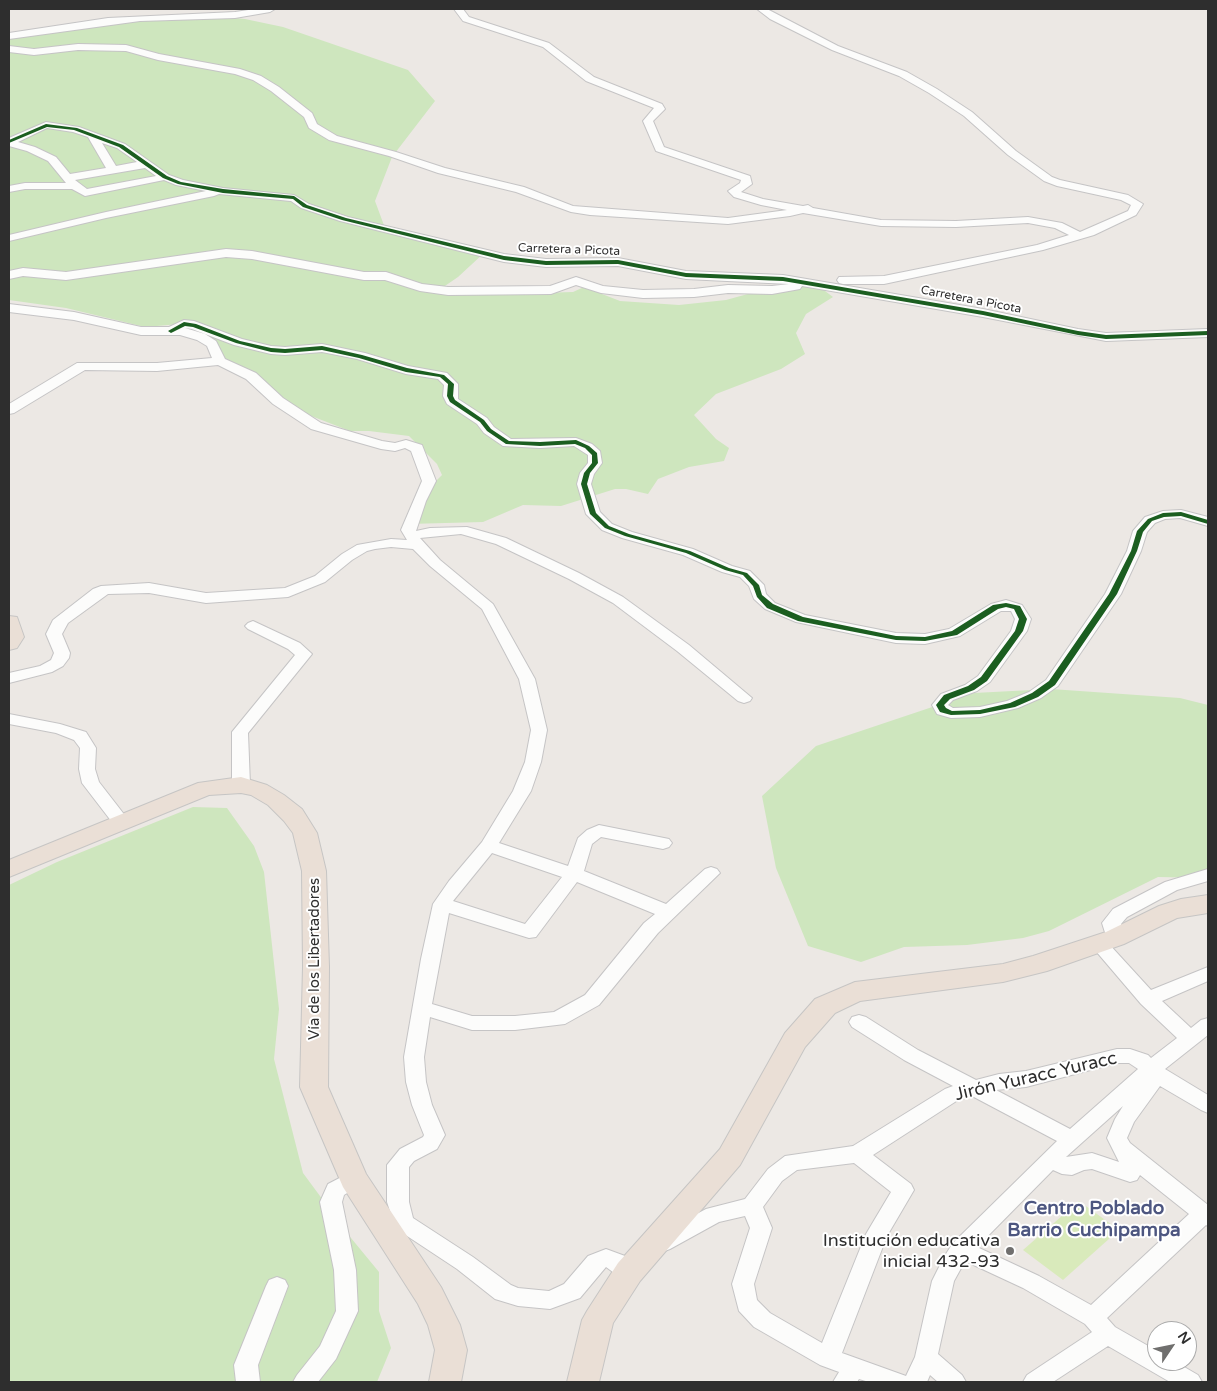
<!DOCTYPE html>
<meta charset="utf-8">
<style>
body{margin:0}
#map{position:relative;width:1217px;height:1391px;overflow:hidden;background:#ece8e4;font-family:"Varela Round",sans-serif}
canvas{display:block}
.frame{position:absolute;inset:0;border:10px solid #2e2e2e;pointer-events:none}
.north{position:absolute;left:1147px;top:1321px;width:50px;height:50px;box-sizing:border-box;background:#fff;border:1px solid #ababab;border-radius:50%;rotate:56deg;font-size:14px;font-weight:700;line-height:20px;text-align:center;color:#2e2e2e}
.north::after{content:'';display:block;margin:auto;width:18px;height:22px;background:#706f6e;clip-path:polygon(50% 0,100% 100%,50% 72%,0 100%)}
</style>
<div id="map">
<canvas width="1217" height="1391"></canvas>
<div class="frame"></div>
<div class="north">N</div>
</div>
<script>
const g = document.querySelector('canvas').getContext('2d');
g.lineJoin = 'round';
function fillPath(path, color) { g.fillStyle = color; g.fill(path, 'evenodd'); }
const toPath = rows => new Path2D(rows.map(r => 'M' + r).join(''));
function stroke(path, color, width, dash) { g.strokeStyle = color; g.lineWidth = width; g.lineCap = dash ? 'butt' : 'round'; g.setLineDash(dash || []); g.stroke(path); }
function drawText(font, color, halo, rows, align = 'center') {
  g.font = font + ' "Varela Round",sans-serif'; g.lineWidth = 4; g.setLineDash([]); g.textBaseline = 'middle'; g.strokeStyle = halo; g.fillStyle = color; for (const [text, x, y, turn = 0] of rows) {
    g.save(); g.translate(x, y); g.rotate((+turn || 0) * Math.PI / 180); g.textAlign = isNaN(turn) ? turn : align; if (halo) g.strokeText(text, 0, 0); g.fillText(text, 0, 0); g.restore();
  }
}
fillPath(toPath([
 [203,15,245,19,283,27,408,70,435,101,392,157,375,201,385,228,484,253,458,277,439,290,508,294,573,292,584,287,620,301,679,305,726,300,755,292,813,284,826,286,825,291,833,297,806,314,796,333,805,354,781,369,716,394,694,415,716,439,729,448,724,461,689,467,658,479,648,494,626,489,615,489,561,506,523,505,483,522,408,524,434,483,442,475,437,464,409,436,369,431,350,431,301,412,219,357,200,329,180,324,145,327,66,308,9,300,9,33],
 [1051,689,1180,698,1208,705,1208,878,1158,877,1049,931,1023,938,967,945,904,947,861,962,808,946,776,868,762,796,816,746,974,693],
 [193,807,227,808,254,846,264,872,279,1009,274,1059,303,1173,351,1238,379,1272,379,1311,391,1348,377,1382,9,1382,9,885,57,862]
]), '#cee6be');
fillPath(toPath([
 [1079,1201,1119,1230,1063,1280,1023,1250]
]), '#d9eabb');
const minor = toPath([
 [255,9,275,9,270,12,235,18,140,21,9,39,9,33,108,18,235,12,255,9],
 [454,9,463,9,469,17,549,43,594,77,662,104,665,109,653,121,664,147,750,176,752,184,741,192,763,199,803,206,808,205,813,208,881,220,956,221,1028,217,1062,223,1080,232,1128,211,1131,205,1121,200,1057,186,1044,181,1008,155,964,116,929,93,899,76,832,50,770,19,757,9,767,9,838,46,907,72,937,89,972,112,1016,151,1052,177,1060,180,1128,195,1143,204,1136,215,1094,235,1043,250,884,284,843,284,839,283,837,280,839,277,884,276,1037,245,1069,235,1055,228,1028,223,956,227,881,226,803,213,790,216,728,224,590,215,571,212,516,192,438,173,389,156,329,140,309,128,304,117,271,91,253,80,235,74,158,60,126,51,78,50,34,55,9,52,9,46,34,49,78,44,126,45,159,54,240,69,261,76,279,87,312,113,317,124,337,136,396,152,445,168,524,187,573,206,728,218,787,210,761,205,734,197,728,191,740,183,741,180,656,151,643,121,654,108,586,81,543,47,463,21,454,9],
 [46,122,79,127,125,144,169,175,183,180,223,188,294,195,309,204,348,217,504,254,546,259,618,258,686,271,783,275,983,309,1078,329,1106,333,1208,329,1208,337,1106,341,983,317,802,286,800,289,772,294,728,293,694,297,643,298,601,293,576,285,551,294,448,295,420,291,385,280,364,280,252,259,226,257,66,280,23,276,9,279,9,271,23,268,66,272,226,249,252,251,364,272,386,272,422,284,448,287,550,286,576,277,603,286,643,290,694,289,728,285,772,286,789,284,686,279,618,266,546,267,504,262,340,221,301,208,291,201,219,194,214,196,106,218,9,241,9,235,106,212,206,191,176,185,164,180,85,196,72,189,25,189,9,192,9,186,25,183,66,183,48,161,27,151,9,146,9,138,46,122],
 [47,128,73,132,88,137,106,168,70,174,56,157,35,147,18,142,47,128],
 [102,143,117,148,137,162,116,166,102,143],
 [145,168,156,176,87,189,75,180,145,168],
 [9,304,74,312,141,327,169,327,184,320,194,321,242,339,271,346,285,347,322,344,365,353,408,366,447,373,458,384,458,399,487,418,494,427,511,439,576,438,592,444,600,451,602,463,594,474,591,484,600,512,612,524,632,532,693,549,732,566,750,571,764,585,766,594,775,603,805,615,896,633,925,634,949,629,991,604,1006,600,1022,605,1031,619,1027,631,990,682,977,691,953,700,948,705,953,708,980,707,1007,701,1029,692,1046,680,1105,594,1127,551,1133,531,1145,517,1163,511,1181,510,1208,517,1208,526,1180,518,1165,519,1155,523,1147,532,1141,551,1121,594,1058,686,1041,698,1018,708,980,717,951,718,937,714,932,705,941,694,965,685,978,676,1011,631,1015,619,1011,611,1001,611,960,636,925,644,896,643,796,622,765,609,754,599,749,586,740,577,722,572,683,555,622,538,602,530,586,514,577,484,580,473,588,463,588,455,574,446,540,448,503,446,484,433,477,424,447,404,443,396,444,385,438,379,406,374,357,359,322,352,285,355,271,354,234,345,192,329,185,328,205,334,216,341,225,359,256,373,283,398,321,423,382,441,395,443,406,440,422,445,436,481,426,501,416,531,430,528,467,527,506,538,579,573,623,597,689,645,752,698,750,701,744,703,738,701,677,651,613,603,569,579,496,544,461,534,420,538,440,560,493,604,535,679,547,730,541,762,531,791,499,843,568,866,578,838,587,830,599,825,669,839,672,843,669,847,663,849,601,837,592,844,584,871,666,904,705,869,711,867,717,869,720,873,658,933,599,1005,565,1024,515,1030,472,1030,430,1017,424,1057,426,1082,432,1105,445,1135,437,1149,414,1161,409,1167,409,1202,413,1218,473,1257,511,1285,518,1288,549,1291,564,1284,588,1256,606,1249,625,1256,637,1266,640,1272,637,1278,629,1281,621,1278,606,1267,580,1298,550,1309,518,1306,495,1299,457,1269,398,1230,387,1227,384,1221,387,1215,391,1214,387,1202,387,1165,400,1149,423,1137,424,1135,412,1105,406,1082,404,1057,421,959,433,904,449,881,482,842,513,791,525,762,531,730,519,679,482,609,430,566,413,549,391,547,375,549,367,551,352,560,325,582,288,597,206,603,149,593,108,594,68,623,62,634,70,653,69,658,63,666,52,672,9,683,9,673,40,666,51,660,54,653,46,634,53,620,93,589,101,586,149,583,206,593,285,588,315,576,342,554,357,545,391,539,407,540,401,530,422,481,411,451,405,448,395,451,381,449,311,429,273,404,246,379,218,365,157,371,85,370,14,413,9,414,9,404,77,363,157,363,212,358,207,346,197,340,180,335,141,335,74,320,9,312,9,304],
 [492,853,562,877,525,924,453,901,492,853],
 [577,882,655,914,644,923,585,995,554,1012,515,1016,472,1016,432,1004,449,913,529,938,536,937,577,882],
 [253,621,300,643,312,654,248,733,250,785,247,789,241,790,235,789,232,785,232,732,295,655,288,649,248,629,245,626,248,623,253,621],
 [9,714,60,724,86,732,96,748,95,769,99,782,130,822,127,826,121,828,115,826,82,783,79,769,80,748,74,740,56,733,9,724,9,714],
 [1208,869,1208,881,1177,890,1127,917,1121,924,1124,938,1122,943,1115,944,1108,943,1151,990,1208,967,1208,981,1162,1001,1191,1028,1201,1020,1208,1018,1208,1035,1165,1069,1208,1095,1208,1113,1201,1110,1160,1086,1134,1122,1127,1138,1130,1143,1208,1205,1208,1226,1206,1225,1107,1318,1115,1327,1157,1351,1157,1361,1174,1361,1198,1375,1202,1382,1170,1382,1108,1346,1053,1382,1023,1382,1027,1375,1092,1332,1085,1324,1023,1288,965,1261,954,1281,938,1354,962,1375,966,1382,938,1382,930,1375,927,1382,869,1382,859,1379,857,1382,833,1382,839,1372,820,1365,754,1327,739,1311,732,1284,750,1228,745,1216,719,1222,670,1249,662,1252,654,1249,651,1243,654,1237,706,1209,745,1199,768,1169,785,1156,853,1146,945,1089,953,1086,904,1060,852,1027,849,1022,852,1017,859,1015,866,1017,918,1050,976,1080,999,1074,1026,1071,1117,1049,1130,1049,1148,1055,1151,1058,1177,1038,1141,1004,1089,943,1091,938,1098,936,1105,938,1108,942,1102,923,1113,909,1165,882,1208,869],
 [1117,1063,1129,1063,1138,1069,1070,1129,996,1090,1026,1087,1117,1063],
 [972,1096,1057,1141,953,1243,944,1257,932,1281,915,1357,906,1376,842,1353,887,1236,914,1190,911,1184,873,1155,958,1100,972,1096],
 [1123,1106,1115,1119,1107,1138,1119,1162,1092,1153,1066,1157,1123,1106],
 [854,1163,891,1192,866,1234,822,1343,770,1313,757,1300,754,1284,772,1228,763,1207,782,1181,797,1170,854,1163],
 [1092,1169,1130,1182,1137,1180,1140,1175,1189,1214,1091,1305,1039,1276,977,1247,1053,1170,1062,1174,1072,1175,1084,1170,1092,1169],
 [353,1171,360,1173,364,1179,360,1185,344,1195,342,1202,356,1270,358,1311,336,1359,318,1382,293,1382,297,1375,320,1346,336,1311,334,1270,320,1202,328,1184,353,1171],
 [277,1277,285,1280,288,1286,258,1365,260,1382,236,1382,234,1365,266,1286,269,1280,277,1277]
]);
const highway = toPath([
 [9,616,17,617,24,637,17,648,9,650,9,616],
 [241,777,267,785,284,795,302,809,317,833,326,871,329,967,328,1087,366,1174,441,1287,460,1325,467,1350,461,1382,429,1382,435,1350,428,1325,418,1304,343,1187,300,1087,303,967,302,871,293,833,284,821,268,805,251,795,241,793,209,795,9,877,9,860,198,783,241,777],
 [1208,895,1208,913,1177,918,1124,944,1047,971,1003,982,860,1001,835,1013,805,1047,740,1165,640,1281,613,1323,599,1382,567,1382,582,1320,587,1311,618,1263,720,1149,785,1033,815,999,855,982,1003,964,1033,956,1106,932,1159,906,1181,899,1208,895]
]);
stroke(minor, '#c5c4c5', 2);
stroke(highway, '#c6c5c4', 2);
fillPath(minor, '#fcfcfb');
fillPath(highway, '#eadfd6');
fillPath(toPath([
 [46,124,77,128,123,145,167,176,181,182,223,189,294,196,307,205,346,218,504,256,546,261,618,260,686,273,783,277,983,311,1078,331,1106,335,1208,331,1208,335,1106,339,1078,335,983,315,783,281,686,277,618,264,546,265,504,260,342,220,303,207,293,199,223,193,178,184,163,178,119,147,74,130,47,127,9,143,9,140,46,124],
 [184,322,196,324,240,341,271,348,285,349,322,346,362,355,407,368,444,375,454,384,453,396,455,400,484,420,491,429,509,441,540,442,576,440,589,446,597,453,598,463,590,473,587,484,596,513,609,526,629,534,690,551,729,568,747,573,759,585,762,595,773,604,803,617,896,636,925,637,952,631,993,605,1006,603,1020,606,1027,619,1023,631,987,681,974,690,950,699,944,705,946,708,952,711,980,710,1010,703,1032,693,1049,681,1109,594,1131,551,1137,531,1148,519,1163,513,1181,512,1208,520,1208,524,1181,516,1164,517,1152,521,1143,532,1137,551,1117,594,1055,685,1038,697,1015,707,980,714,951,715,940,712,936,705,944,695,968,686,981,677,1015,631,1019,619,1014,609,1006,607,998,609,957,635,925,641,896,640,798,621,767,608,757,597,753,586,743,575,725,570,686,553,625,536,605,528,590,514,581,484,584,473,592,463,592,455,585,448,575,444,540,446,506,444,487,431,480,422,450,402,447,396,448,384,440,377,406,372,359,358,322,350,285,353,271,352,236,343,193,327,185,326,171,333,168,331,184,322]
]), '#1b5e20');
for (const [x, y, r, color] of [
 [1010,1251,5,"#706f6e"]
]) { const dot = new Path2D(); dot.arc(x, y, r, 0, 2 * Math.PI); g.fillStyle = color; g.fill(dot); stroke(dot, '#fff', 2); }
drawText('12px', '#2e2e2e', '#fff', [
 ["Carretera a Picota",569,250,2],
 ["Carretera a Picota",971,300,11]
]);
drawText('15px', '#2e2e2e', '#fff', [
 ["Vía de los Libertadores",315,959,-90]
]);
drawText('18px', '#2e2e2e', '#fff', [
 ["Jirón Yuracc Yuracc",1036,1077,-13]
]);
drawText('18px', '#2e2e2e', '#fff', [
 ["Institución educativa",1000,1241],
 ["inicial 432-93",1000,1262]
], 'right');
drawText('bold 19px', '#4d5680', '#fff', [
 ["Centro Poblado",1094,1209],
 ["Barrio Cuchipampa",1094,1231]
]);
</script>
